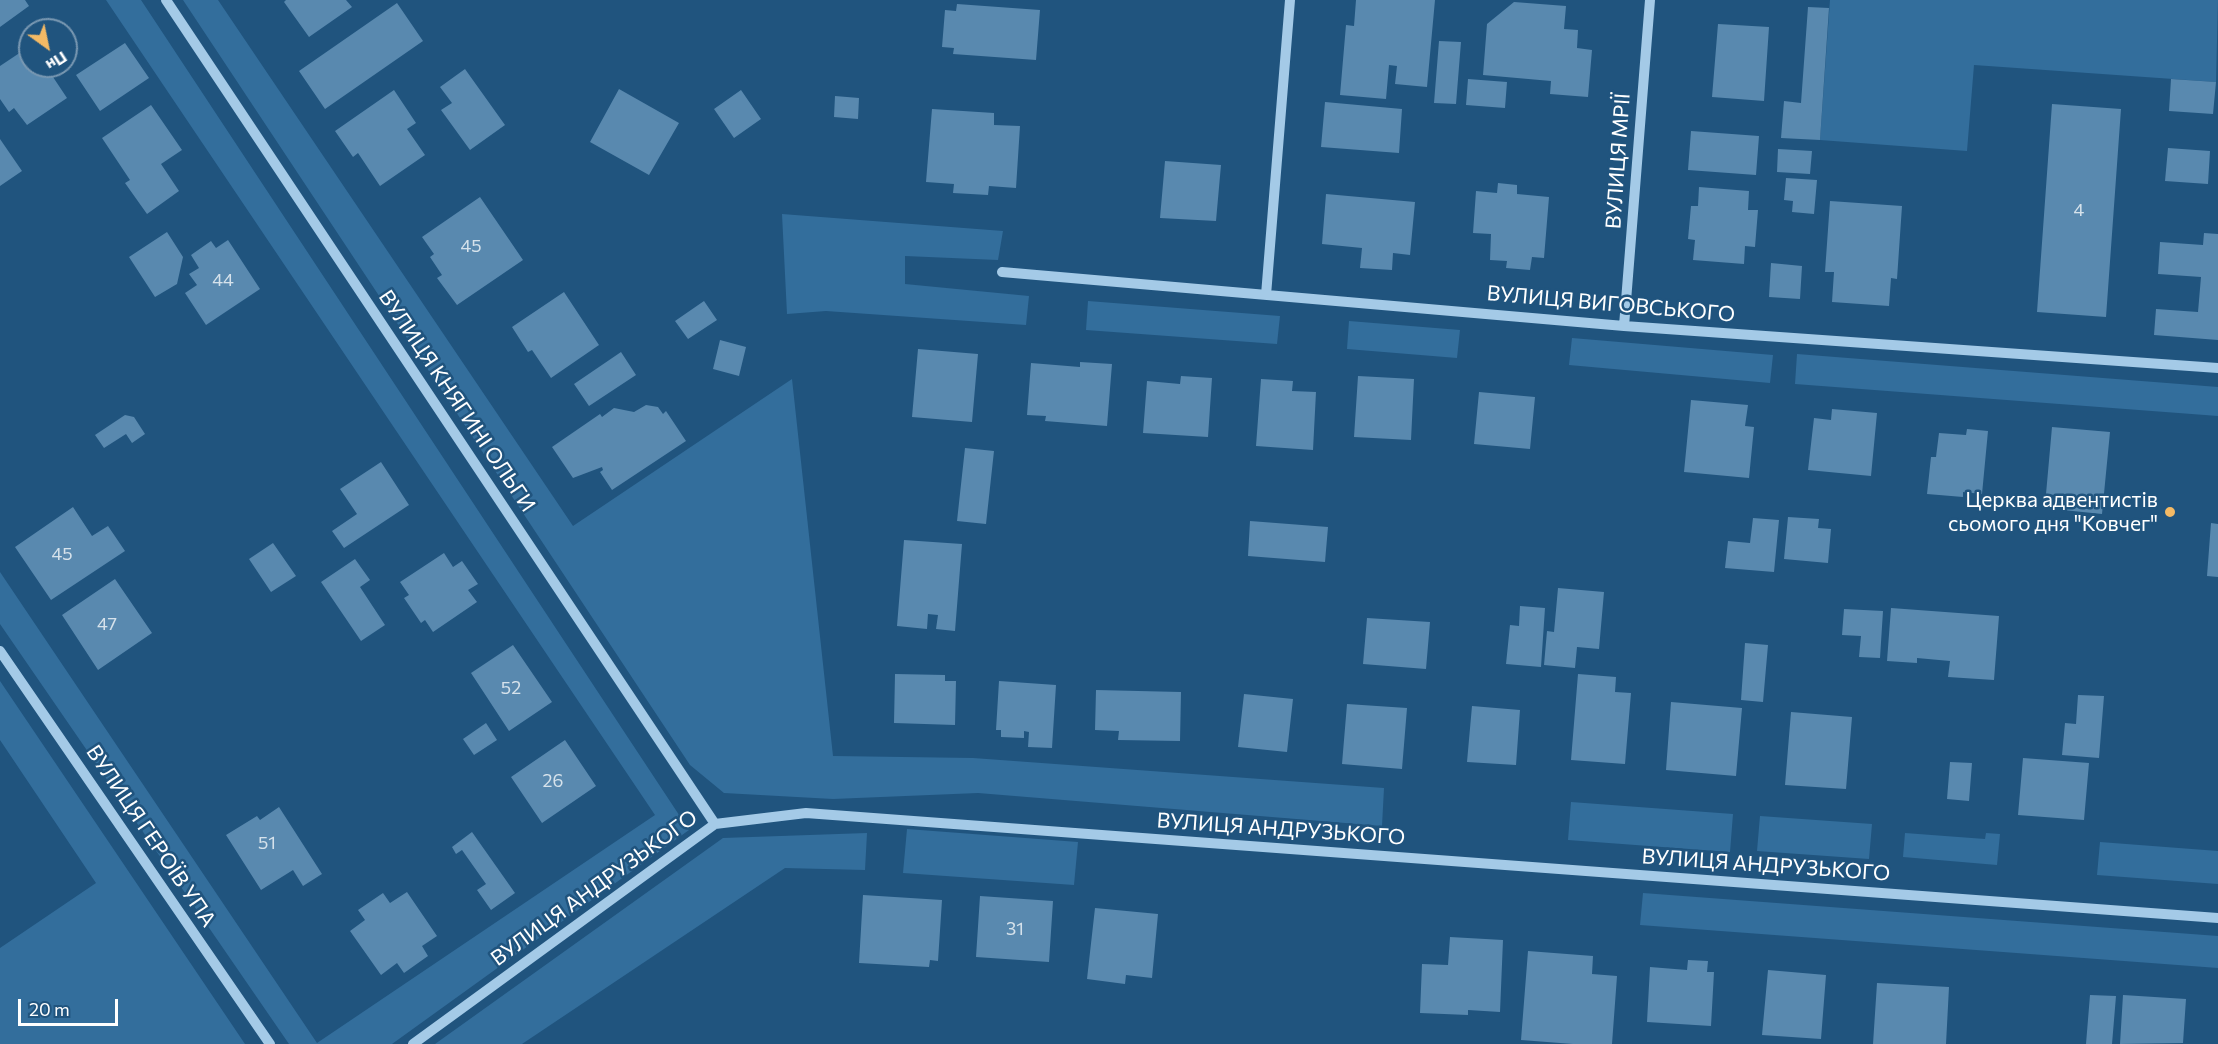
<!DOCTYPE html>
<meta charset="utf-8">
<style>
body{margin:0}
#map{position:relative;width:2218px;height:1044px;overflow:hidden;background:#20547e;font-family:Commissioner,sans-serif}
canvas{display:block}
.north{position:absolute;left:18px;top:18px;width:60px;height:60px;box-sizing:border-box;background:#20547e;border:2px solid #7998b2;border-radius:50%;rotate:147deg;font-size:16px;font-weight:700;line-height:24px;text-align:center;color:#fff}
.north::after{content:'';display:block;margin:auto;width:21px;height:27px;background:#f4ba65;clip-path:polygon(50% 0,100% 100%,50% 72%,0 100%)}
.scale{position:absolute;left:18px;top:999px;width:100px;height:27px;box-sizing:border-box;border:3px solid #fff;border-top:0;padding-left:8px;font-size:18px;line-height:21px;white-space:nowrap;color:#fff;-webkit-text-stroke:4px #20547e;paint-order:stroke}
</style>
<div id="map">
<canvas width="2218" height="1044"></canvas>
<div class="north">Пн</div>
<div class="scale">20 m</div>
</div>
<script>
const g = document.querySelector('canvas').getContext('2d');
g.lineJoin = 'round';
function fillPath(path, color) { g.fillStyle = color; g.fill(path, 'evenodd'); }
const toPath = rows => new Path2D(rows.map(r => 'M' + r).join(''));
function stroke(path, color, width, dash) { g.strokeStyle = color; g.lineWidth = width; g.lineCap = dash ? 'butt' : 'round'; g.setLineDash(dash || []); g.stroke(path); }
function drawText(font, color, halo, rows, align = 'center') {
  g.font = font + ' Commissioner,sans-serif'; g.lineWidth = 5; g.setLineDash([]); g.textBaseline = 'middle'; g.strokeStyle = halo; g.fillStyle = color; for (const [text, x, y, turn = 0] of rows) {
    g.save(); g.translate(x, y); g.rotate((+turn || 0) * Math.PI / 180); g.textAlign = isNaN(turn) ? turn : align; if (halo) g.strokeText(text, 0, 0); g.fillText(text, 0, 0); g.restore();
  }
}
fillPath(toPath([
 [106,0,141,0,689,830,392,1044,289,1044,0,624,0,572,317,1043,655,815],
 [183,0,218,0,573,526,792,379,833,756,973,758,1384,788,1382,826,978,793,833,799,724,793,690,765],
 [1830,0,2218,0,2216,82,1974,65,1967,151,1820,140],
 [782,214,1003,231,998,260,905,256,905,284,1029,296,1026,325,826,311,787,314],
 [1088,301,1280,316,1277,344,1086,330],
 [1349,321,1460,330,1457,358,1347,349],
 [1572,338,1773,355,1770,383,1569,365],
 [1797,354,2218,387,2218,416,1795,384],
 [0,681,245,1044,0,1044,0,948,96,883,0,740],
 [1571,802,1733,814,1730,852,1568,840],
 [1760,816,1872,824,1869,859,1757,851],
 [907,829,1078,842,1074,885,903,873],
 [867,833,865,870,785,868,522,1044,435,1044,723,838],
 [1905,833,1985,839,1986,833,2000,834,1997,865,1903,857],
 [2100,842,2218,851,2218,884,2097,875],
 [1643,893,2218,936,2218,968,1640,925]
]), '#336e9c');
fillPath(toPath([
 [0,0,25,0,29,6,0,27],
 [286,0,346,0,352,7,309,37,284,2],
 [1356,0,1435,0,1427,87,1395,84,1397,66,1389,65,1386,99,1340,95,1346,25,1354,26],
 [1514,2,1566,6,1564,29,1578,30,1577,48,1592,50,1588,97,1550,94,1551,81,1483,75,1487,24],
 [397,3,423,41,325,109,299,71],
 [957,4,1040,10,1036,60,953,54,954,48,942,47,945,10,956,11],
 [1808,7,1829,8,1820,140,1781,138,1784,101,1801,103],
 [1718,24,1769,27,1764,101,1712,97],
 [1439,41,1461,42,1456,104,1434,103],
 [125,43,149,78,100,111,76,75],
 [30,46,30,66,55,66,49,71,67,98,27,125,14,108,9,112,0,99,0,66],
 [465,69,505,125,470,150,441,110,452,103,440,87],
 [1468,79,1507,82,1505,108,1466,105],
 [2171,79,2216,82,2213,114,2169,111],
 [619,89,679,123,649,175,590,142],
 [394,90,416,123,407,129,425,155,380,186,358,153,353,157,335,131],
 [741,90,761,119,734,138,714,109],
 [835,96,859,98,858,119,834,117],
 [1325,102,1402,109,1399,153,1321,147],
 [2052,104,2121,109,2106,317,2037,312],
 [151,105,182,150,161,164,179,191,147,214,125,183,130,180,102,138],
 [932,109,994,113,994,125,1020,126,1016,188,989,186,988,195,953,193,954,184,926,182],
 [1691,131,1759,136,1756,175,1688,170],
 [0,139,22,171,0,186],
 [2168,148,2210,151,2208,184,2165,181],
 [1778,149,1812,151,1810,174,1777,172],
 [1165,161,1221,165,1216,221,1160,218],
 [1786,178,1817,180,1814,214,1792,212,1793,201,1784,200],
 [1498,183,1517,185,1517,194,1549,197,1544,258,1532,257,1530,270,1506,268,1507,261,1490,260,1491,234,1473,233,1476,191,1497,193],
 [1699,187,1749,191,1748,210,1758,210,1755,247,1745,246,1744,264,1693,260,1695,240,1688,239,1691,206,1698,206],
 [1326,194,1415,202,1410,255,1393,253,1392,270,1360,268,1362,248,1322,244],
 [480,197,523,260,457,305,437,278,442,275,430,257,434,254,422,237],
 [1830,201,1902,206,1897,279,1891,278,1889,306,1832,302,1834,272,1825,272],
 [167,232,183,257,177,284,155,297,129,257],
 [2204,233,2218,234,2218,340,2154,335,2156,309,2198,312,2201,277,2158,274,2160,242,2203,245],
 [228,240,260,289,206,325,185,293,197,285,189,274,199,268,191,255,211,241,216,248],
 [1771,263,1802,266,1800,299,1769,297],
 [564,292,599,345,551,378,532,350,528,352,512,327],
 [704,301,717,320,688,339,675,321],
 [720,340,746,347,739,376,713,369],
 [918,349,978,354,972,422,912,417],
 [621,352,636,375,589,406,574,384],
 [1080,362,1112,364,1107,426,1045,421,1046,416,1027,415,1031,363,1080,367],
 [1181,376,1212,378,1208,437,1143,433,1147,381,1180,384],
 [1358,376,1414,379,1411,440,1354,437],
 [1261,379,1293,381,1292,391,1316,392,1313,450,1256,446],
 [1479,392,1535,397,1530,449,1474,444],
 [1691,400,1748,405,1745,426,1754,427,1749,478,1684,472],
 [646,405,658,407,663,414,666,411,686,441,612,490,600,472,603,470,602,467,573,478,552,447,600,414,602,417,614,408,634,412],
 [1832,409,1877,413,1871,476,1808,470,1814,418,1831,420],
 [125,415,134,417,145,434,132,443,126,434,104,448,95,435],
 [2052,427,2110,432,2102,514,2063,510,2064,496,2046,494],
 [1967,429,1988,431,1982,494,1963,492,1963,497,1927,494,1931,457,1936,457,1939,433,1966,435],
 [965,448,994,451,986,524,957,521],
 [381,462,409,505,344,548,332,531,357,514,340,489],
 [73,507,92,536,108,526,125,551,51,600,15,547],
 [1788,517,1819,519,1818,528,1831,529,1828,563,1784,559],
 [1753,518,1779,520,1774,572,1725,568,1728,541,1750,543],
 [1250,521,1328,527,1325,562,1248,556],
 [2211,523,2218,524,2218,577,2207,576],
 [904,540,962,544,955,631,936,629,938,615,928,614,927,629,897,626],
 [273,543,296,576,271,592,249,559],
 [444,553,453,567,462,561,478,584,468,590,477,602,433,632,425,620,421,623,404,598,409,595,400,582],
 [355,559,370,580,360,587,385,625,361,641,321,582],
 [115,579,152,633,98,670,62,615],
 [1558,588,1604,592,1599,649,1577,647,1575,668,1544,665,1547,631,1554,632],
 [1520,606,1545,608,1541,667,1506,664,1510,625,1519,626],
 [1891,608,1999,616,1994,680,1948,677,1950,661,1917,658,1917,663,1887,661],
 [1844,609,1883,611,1880,658,1859,657,1861,636,1842,635],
 [1367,618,1430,622,1426,669,1363,664],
 [1745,643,1768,645,1763,702,1741,700],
 [513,645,552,702,509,731,471,673],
 [895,674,945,675,945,681,956,681,955,725,894,723],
 [1578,674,1616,677,1615,692,1631,693,1625,764,1571,760],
 [999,681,1056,685,1052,748,1028,747,1029,732,1024,731,1024,738,1001,737,1001,730,996,730],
 [1096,690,1181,692,1180,741,1118,740,1119,731,1095,730],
 [1244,694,1293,699,1287,752,1238,747],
 [2078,695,2104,696,2099,758,2062,755,2065,723,2076,724],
 [1671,702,1742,708,1736,776,1666,770],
 [1347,704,1407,708,1402,769,1342,764],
 [1472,706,1520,710,1516,765,1467,762],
 [1791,712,1852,717,1846,789,1785,785],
 [486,723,497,740,474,755,463,739],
 [565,740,596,786,542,823,511,777],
 [2023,758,2089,763,2084,820,2018,815],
 [1950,762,1972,763,1969,801,1947,799],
 [279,807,322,874,303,886,293,870,261,890,226,835,257,816,260,820],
 [472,832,515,893,491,910,477,890,486,884,462,850,456,854,452,847],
 [407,892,437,936,422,946,428,956,404,973,397,963,381,975,350,931,365,920,358,910,383,893,390,903],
 [863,895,942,900,938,961,930,960,929,967,859,963],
 [980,896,1053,901,1049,962,976,957],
 [1095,908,1158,914,1152,978,1126,975,1125,984,1087,979],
 [1450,937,1503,940,1500,1012,1468,1010,1468,1015,1420,1013,1422,964,1448,965],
 [1528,951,1593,956,1592,974,1617,976,1612,1044,1573,1044,1521,1040],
 [1688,960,1708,961,1707,972,1714,972,1711,1026,1647,1022,1650,967,1687,970],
 [1768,970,1826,975,1821,1039,1762,1035],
 [1877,983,1949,987,1946,1044,1873,1044],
 [2090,995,2116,996,2112,1044,2086,1044],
 [2123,995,2186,999,2183,1043,2120,1044]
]), '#5989af');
stroke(toPath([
 [166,0,715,824],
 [1002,272,1624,326,2218,368],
 [1266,295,1290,0],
 [1624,326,1650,0],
 [0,651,270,1044],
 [413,1044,715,824,806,813,2218,918]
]), '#a4cae7', 10);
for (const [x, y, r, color] of [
 [2170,512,6,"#f4ba65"]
]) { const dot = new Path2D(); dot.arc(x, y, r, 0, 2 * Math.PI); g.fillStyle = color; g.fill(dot); stroke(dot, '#20547e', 2); }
drawText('18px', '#d6e2eb', null, [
 ["4",2079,210],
 ["45",471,246],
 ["44",223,280],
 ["45",62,554],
 ["47",107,624],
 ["52",511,688],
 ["26",553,781],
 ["51",267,843],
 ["31",1015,929]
]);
drawText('21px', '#fff', '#20547e', [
 ["ВУЛИЦЯ МРІЇ",1618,161,-86],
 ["ВУЛИЦЯ ВИГОВСЬКОГО",1611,304,5],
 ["ВУЛИЦЯ КНЯГИНІ ОЛЬГИ",457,401,56],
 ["ВУЛИЦЯ АНДРУЗЬКОГО",1281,829,4],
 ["ВУЛИЦЯ ГЕРОЇВ УПА",151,836,56],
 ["ВУЛИЦЯ АНДРУЗЬКОГО",1766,865,4],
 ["ВУЛИЦЯ АНДРУЗЬКОГО",594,888,-36]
]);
drawText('21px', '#fff', '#20547e', [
 ["Церква адвентистів",2158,500],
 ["сьомого дня \"Ковчег\"",2158,524]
], 'right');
</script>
